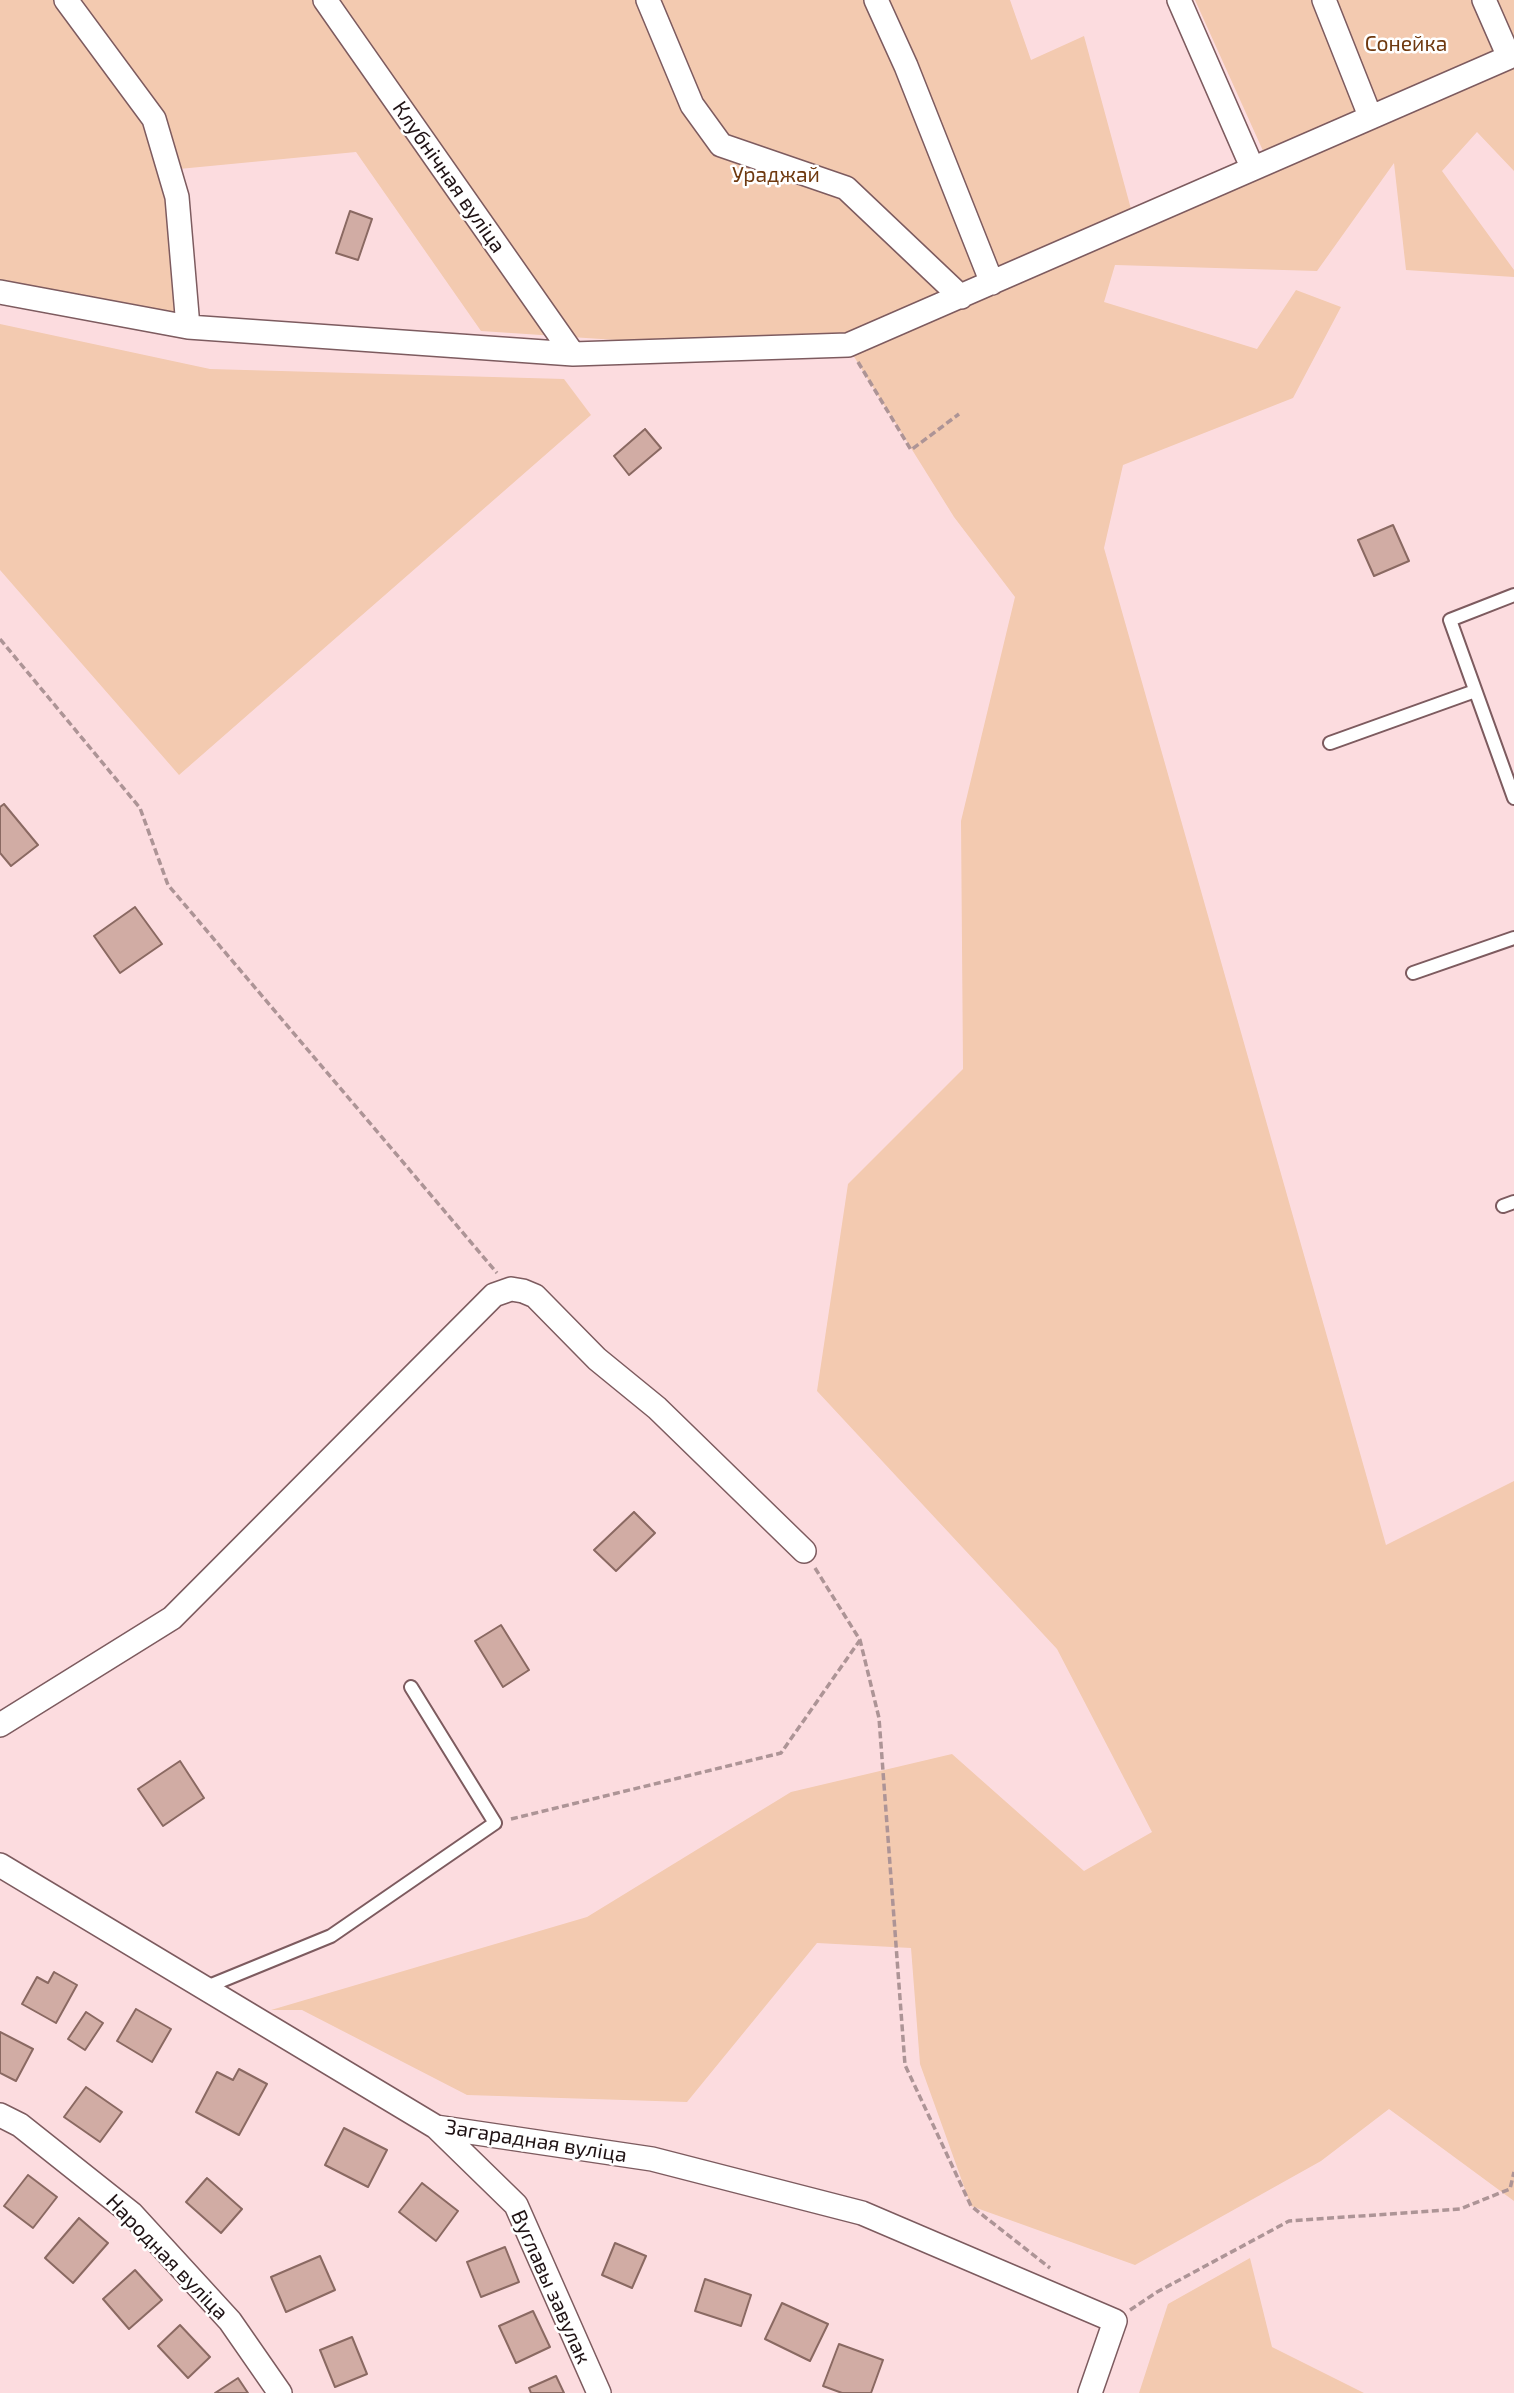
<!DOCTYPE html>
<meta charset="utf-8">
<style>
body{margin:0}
canvas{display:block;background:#fcdcdf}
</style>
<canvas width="1514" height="2393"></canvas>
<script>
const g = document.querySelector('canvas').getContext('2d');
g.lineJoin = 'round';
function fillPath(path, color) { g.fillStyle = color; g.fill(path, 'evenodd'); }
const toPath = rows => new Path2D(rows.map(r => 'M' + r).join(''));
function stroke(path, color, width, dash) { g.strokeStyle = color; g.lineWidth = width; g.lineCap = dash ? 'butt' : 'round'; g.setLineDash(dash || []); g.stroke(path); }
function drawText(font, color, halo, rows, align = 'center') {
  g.font = font + ' "Exo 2",sans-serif'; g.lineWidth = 5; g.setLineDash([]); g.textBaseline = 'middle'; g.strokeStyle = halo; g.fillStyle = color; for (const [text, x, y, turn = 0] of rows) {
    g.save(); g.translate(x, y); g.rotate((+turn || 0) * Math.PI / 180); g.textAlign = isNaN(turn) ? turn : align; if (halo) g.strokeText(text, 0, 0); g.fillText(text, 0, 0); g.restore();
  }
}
fillPath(toPath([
 [0,0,1010,0,1031,60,1084,36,1131,209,1514,66,1514,171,1477,132,1442,171,1514,270,1514,277,1406,270,1394,163,1317,271,1115,265,1104,302,1257,349,1296,290,1341,307,1293,398,1123,465,1104,548,1386,1545,1514,1481,1514,2201,1389,2109,1321,2161,1135,2265,971,2206,920,2064,911,1948,817,1943,687,2102,467,2095,302,2010,271,2010,587,1917,791,1792,952,1754,1084,1871,1152,1832,1057,1649,817,1391,848,1184,963,1069,961,821,1015,597,954,517,843,339,796,352,481,331,356,152,179,169,196,317,0,280],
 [1195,0,1514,0,1514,46,1264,153],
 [0,324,210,369,564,379,591,415,179,775,0,570],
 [1250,2258,1272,2347,1364,2393,1139,2393,1168,2304]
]), '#f3cab0');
const building = toPath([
 [350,211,372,219,358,260,336,253,350,211],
 [645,429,661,448,629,475,614,456,645,429],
 [1393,525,1409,561,1374,576,1358,540,1393,525],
 [4,804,38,845,11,866,0,853,0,807,4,804],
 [135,907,162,944,120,973,94,936,135,907],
 [634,1512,655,1533,616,1571,594,1550,634,1512],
 [501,1625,529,1670,503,1687,475,1641,501,1625],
 [180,1761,204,1798,163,1826,138,1789,180,1761],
 [54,1972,77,1985,56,2023,22,2004,37,1977,48,1983,54,1972],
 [136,2009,171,2029,152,2062,117,2041,136,2009],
 [86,2012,103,2023,85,2050,68,2039,86,2012],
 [0,2032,33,2049,16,2081,0,2073,0,2032],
 [239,2069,267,2084,239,2135,196,2112,217,2072,233,2080,239,2069],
 [86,2087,122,2112,100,2142,64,2117,86,2087],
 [344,2128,387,2150,368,2187,325,2165,344,2128],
 [28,2175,57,2197,33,2228,4,2206,28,2175],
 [207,2178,242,2209,221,2233,186,2202,207,2178],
 [422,2183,458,2211,436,2241,399,2212,422,2183],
 [79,2218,108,2243,73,2283,45,2258,79,2218],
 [615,2243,646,2256,632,2288,602,2275,615,2243],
 [505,2247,519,2282,481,2297,467,2262,505,2247],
 [320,2256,335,2290,286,2312,271,2277,320,2256],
 [135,2270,162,2300,129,2329,103,2299,135,2270],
 [705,2279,751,2295,741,2326,695,2311,705,2279],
 [782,2303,828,2324,810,2361,765,2339,782,2303],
 [533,2311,550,2347,516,2363,499,2326,533,2311],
 [180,2325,210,2357,188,2378,158,2346,180,2325],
 [352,2337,367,2374,335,2387,320,2350,352,2337],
 [839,2344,883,2360,871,2393,842,2393,823,2386,839,2344],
 [556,2376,564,2393,531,2393,529,2388,556,2376],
 [238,2378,248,2393,215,2393,238,2378]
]);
fillPath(building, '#d1aca4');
stroke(building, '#8a6962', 2);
const service = toPath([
 [1514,595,1450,620,1514,798],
 [1330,743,1475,691],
 [1413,973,1514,938],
 [1503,1206,1514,1202],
 [204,1988,331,1936,495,1823,411,1687]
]);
const minor = toPath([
 [66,0,154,119,177,197,188,327],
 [325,0,573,354],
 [648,0,692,105,721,145,846,188,961,297],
 [876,0,906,66,992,283],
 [1179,0,1252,167],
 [1324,0,1370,116],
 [1484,0,1509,57],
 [0,292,188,327,573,354,848,345,1514,55],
 [0,1725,172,1618,494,1295,511,1289,523,1291,535,1296,597,1359,657,1408,804,1551],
 [0,1865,436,2127,652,2159,862,2213,1115,2321,1090,2393],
 [0,2115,20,2125,132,2214,230,2321,280,2393],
 [436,2127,516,2205,599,2393]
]);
stroke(service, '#7d5b5f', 16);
stroke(minor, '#7d5b5f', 26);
stroke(toPath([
 [858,362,911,450,959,414],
 [0,639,140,808,168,885,497,1273],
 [815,1568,860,1640,879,1718,905,2065,971,2206,1050,2268],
 [511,1819,781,1753,860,1640],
 [1130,2310,1157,2292,1289,2221,1460,2209,1510,2189,1514,2172]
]), '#ad9496', 3.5, [7, 3.5]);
stroke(service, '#fff', 12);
stroke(minor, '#fff', 23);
drawText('21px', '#6f390f', '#fff', [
 ["Сонейка",1406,44],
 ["Ураджай",776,175]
]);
drawText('21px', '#1f1214', '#fff', [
 ["Клубнічная вуліца",449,177,55],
 ["Загарадная вуліца",536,2141,9],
 ["Народная вуліца",167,2257,46],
 ["Вуглавы завулак",551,2287,66]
]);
</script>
